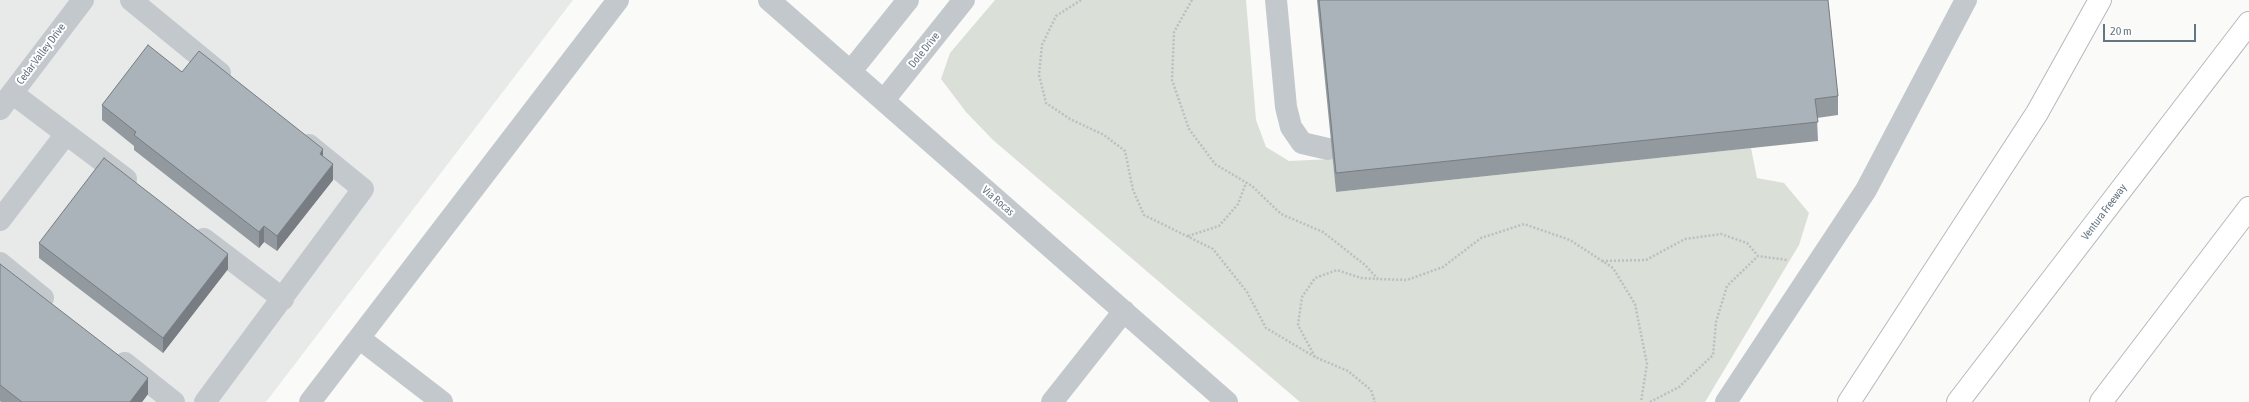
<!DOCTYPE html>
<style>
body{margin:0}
#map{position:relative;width:2249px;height:402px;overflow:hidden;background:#fafaf8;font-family:"Asap Condensed",sans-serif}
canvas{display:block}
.scale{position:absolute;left:2103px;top:24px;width:93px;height:18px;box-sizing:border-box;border:2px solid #657683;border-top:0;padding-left:5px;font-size:12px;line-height:14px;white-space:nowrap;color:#657683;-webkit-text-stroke:3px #fff;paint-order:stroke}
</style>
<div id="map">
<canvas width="2249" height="402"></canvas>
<div class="scale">20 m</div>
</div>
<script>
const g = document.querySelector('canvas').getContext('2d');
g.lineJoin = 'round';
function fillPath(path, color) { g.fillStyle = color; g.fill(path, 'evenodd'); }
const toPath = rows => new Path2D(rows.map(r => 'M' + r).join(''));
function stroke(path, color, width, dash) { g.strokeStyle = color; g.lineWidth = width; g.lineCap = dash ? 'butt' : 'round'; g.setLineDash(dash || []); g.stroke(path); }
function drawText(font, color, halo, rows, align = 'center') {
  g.font = font + ' "Asap Condensed",sans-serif'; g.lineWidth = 4; g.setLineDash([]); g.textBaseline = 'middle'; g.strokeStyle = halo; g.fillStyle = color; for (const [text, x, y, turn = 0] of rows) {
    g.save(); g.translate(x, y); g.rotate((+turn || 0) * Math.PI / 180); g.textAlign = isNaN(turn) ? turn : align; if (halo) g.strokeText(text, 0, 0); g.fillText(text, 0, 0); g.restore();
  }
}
fillPath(toPath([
 [0,0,573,0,266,402,0,402]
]), '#e8e9e9');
fillPath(toPath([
 [995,0,1246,0,1256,120,1266,147,1289,161,1333,159,1336,192,1751,148,1757,178,1784,183,1809,213,1799,245,1705,402,1300,402,993,140,966,112,941,79,950,53]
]), '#dadfd7');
const highway = toPath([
 [1849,402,2037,113,2100,0],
 [1958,402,2249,23],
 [2101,402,2249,208]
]);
stroke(highway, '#b4b9bd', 24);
stroke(toPath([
 [1081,0,1056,16,1042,45,1039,75,1046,103,1070,119,1104,135,1125,151,1133,190,1144,215,1213,249,1247,292,1266,328,1315,357,1348,371,1371,390,1375,402],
 [1192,0,1174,32,1172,80,1189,129,1215,164,1252,186,1281,214,1323,232,1365,265,1378,279,1407,280,1443,267,1481,238,1524,224,1570,240,1613,268,1635,304,1647,364,1641,402],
 [1188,236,1219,226,1238,204,1246,183],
 [1602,261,1646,260,1685,239,1721,234,1747,243,1758,256],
 [1315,357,1298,325,1302,297,1315,278,1337,270,1361,278,1378,279],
 [1650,402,1679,387,1713,355,1716,322,1727,286,1758,256,1787,260]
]), '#bbbfc2', 2.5, [2, 2]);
stroke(toPath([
 [131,0,220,73],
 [769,0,1227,402],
 [1276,0,1286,107,1291,127,1302,143,1328,149],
 [851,71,908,0],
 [12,93,126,179],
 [884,100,964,0],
 [0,109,83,0],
 [0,220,66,134],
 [204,239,283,299],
 [0,263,43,298],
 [359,338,442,402],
 [125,363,174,402],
 [205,402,363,189,309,145],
 [310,402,618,0],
 [1052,402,1124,311],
 [1726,402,1866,190,1966,0]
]), '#c3c8cc', 22);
stroke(highway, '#fff', 22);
fillPath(toPath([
 [1317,0,1828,0,1838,96,1838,115,1817,118,1818,141,1336,192],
 [182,72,323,157,333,180,277,251,264,242,259,248,134,150,134,146,102,120,102,105],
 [39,243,228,269,163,353,39,258],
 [0,264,148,394,142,402,1,402,0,401]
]), '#929a9f');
fillPath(toPath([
 [323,149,323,164,320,154],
 [333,164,333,180,277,251,277,236],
 [264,226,264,242,259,248,259,232],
 [228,254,228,269,163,353,163,338],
 [148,378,148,394,142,402,130,402]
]), '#777d82');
const building = toPath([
 [1319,0,1828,0,1838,96,1815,99,1818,122,1336,173,1319,0],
 [148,45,182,72,199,51,323,149,320,154,333,164,277,236,264,226,259,232,134,135,136,132,102,105,148,45],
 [104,158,228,254,163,338,39,243,104,158],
 [0,264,148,378,130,402,22,402,0,385,0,264]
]);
fillPath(building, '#aab3b9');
stroke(building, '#777d82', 1);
drawText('11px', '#657683', '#fff', [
 ["Dole Drive",924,50,-51],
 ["Cedar Valley Drive",41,54,-53],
 ["Via Rocas",998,201,41],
 ["Ventura Freeway",2104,212,-53]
]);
</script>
